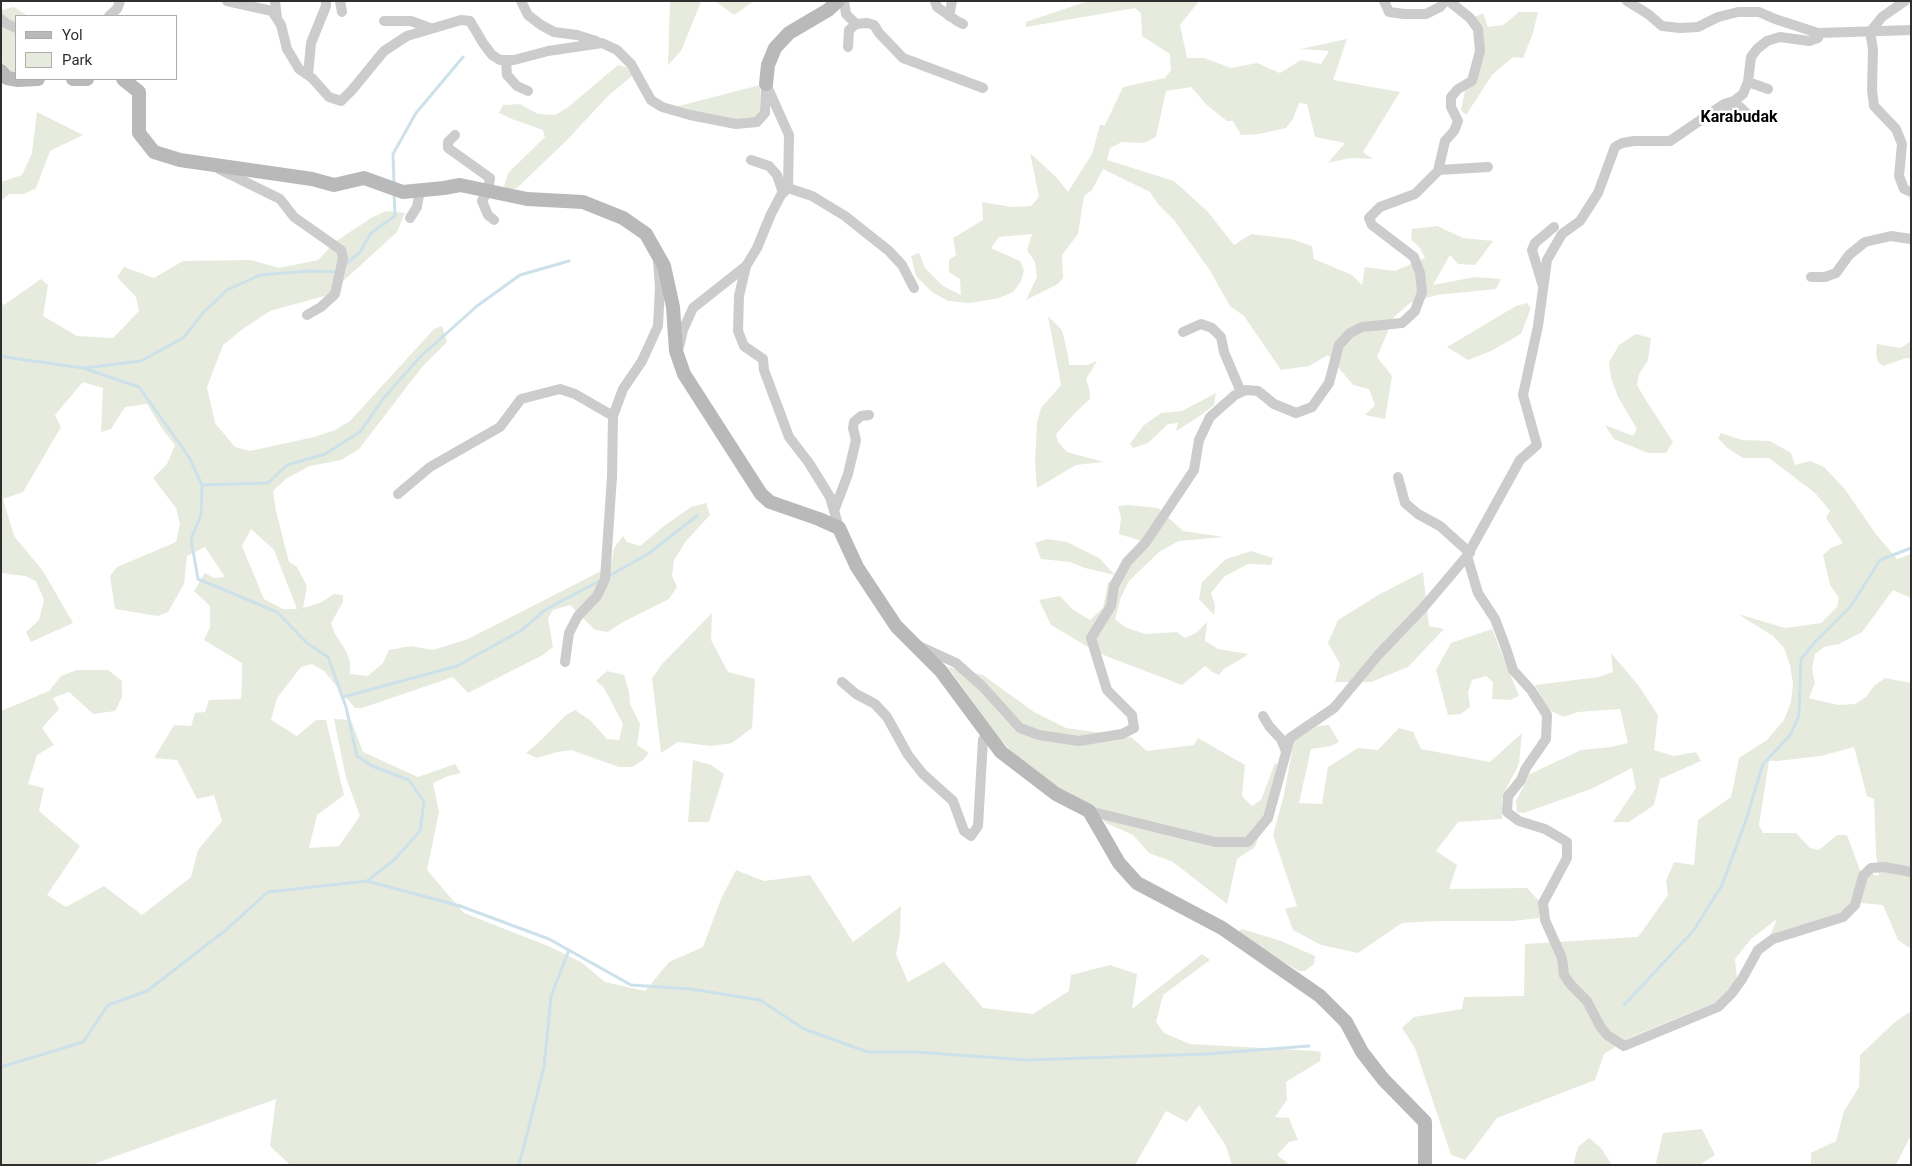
<!DOCTYPE html>
<style>
body{margin:0}
#map{position:relative;width:1912px;height:1166px;overflow:hidden;background:#fff;font-family:Roboto,sans-serif}
canvas{display:block}
.frame{position:absolute;inset:0;border:2px solid #2f2f2f;pointer-events:none}
.legend{position:absolute;left:15px;top:15px;width:162px;height:65px;box-sizing:border-box;background:#fff;border:1px solid #acacac;margin:0;padding:6px 9px;list-style:none;font-size:15px;color:#2f2f2f}
.legend li{display:flex;align-items:center;gap:10px;height:25px}
.legend b{width:25px;border:1px solid #acacac}
</style>
<div id="map">
<canvas width="1912" height="1166"></canvas>
<div class="frame"></div>
<ul class="legend">
<li><b style="height:6px;background:#b9b9b9"></b>Yol</li>
<li><b style="height:14px;background:#e7ebde"></b>Park</li>
</ul>
</div>
<script>
const g = document.querySelector('canvas').getContext('2d');
g.lineJoin = 'round';
function fillPath(path, color) { g.fillStyle = color; g.fill(path, 'evenodd'); }
const toPath = rows => new Path2D(rows.map(r => 'M' + r).join(''));
function stroke(path, color, width, dash) { g.strokeStyle = color; g.lineWidth = width; g.lineCap = dash ? 'butt' : 'round'; g.setLineDash(dash || []); g.stroke(path); }
function drawText(font, color, halo, rows, align = 'center') {
  g.font = font + ' Roboto,sans-serif'; g.lineWidth = 5; g.setLineDash([]); g.textBaseline = 'middle'; g.strokeStyle = halo; g.fillStyle = color; for (const [text, x, y, turn = 0] of rows) {
    g.save(); g.translate(x, y); g.rotate((+turn || 0) * Math.PI / 180); g.textAlign = isNaN(turn) ? turn : align; if (halo) g.strokeText(text, 0, 0); g.fillText(text, 0, 0); g.restore();
  }
}
fillPath(toPath([
 [670,1,703,1,701,2,681,51,668,65],
 [715,1,754,1,734,15],
 [1088,1,1199,1,1180,25,1187,58,1204,58,1231,68,1257,63,1280,73,1301,60,1321,64,1329,51,1300,49,1347,39,1333,80,1400,92,1363,152,1373,159,1350,158,1328,163,1345,143,1315,137,1307,104,1299,103,1293,119,1286,128,1259,134,1241,135,1233,121,1227,121,1207,105,1191,87,1166,91,1156,137,1144,143,1122,142,1110,148,1107,160,1174,181,1208,212,1234,245,1251,234,1291,239,1312,246,1314,259,1352,275,1362,285,1365,267,1395,271,1425,258,1420,248,1411,239,1412,229,1437,226,1463,238,1493,241,1475,265,1458,264,1450,255,1433,285,1475,277,1501,279,1496,289,1437,295,1410,303,1394,317,1377,357,1392,376,1385,419,1365,415,1375,405,1369,389,1353,385,1328,355,1309,366,1281,370,1244,316,1230,306,1209,269,1174,220,1158,204,1150,192,1103,169,1092,190,1084,196,1078,234,1062,255,1063,278,1058,284,1026,300,1037,277,1035,262,1027,250,1032,234,999,237,991,248,1020,261,1024,270,1021,281,1013,292,999,298,970,303,948,301,932,292,916,276,911,256,919,253,925,268,943,286,961,295,960,279,949,272,949,260,956,255,953,238,983,220,982,202,1012,207,1031,206,1039,197,1030,153,1057,178,1068,192,1092,154,1100,125,1105,125,1123,87,1165,78,1171,70,1170,54,1142,36,1141,13,1135,8,1026,27,1026,22],
 [14,7,28,16,16,16,15,73,9,72,1,61,1,10],
 [1519,12,1538,12,1533,33,1523,58,1513,57,1492,75,1466,115,1461,110,1465,91,1476,83,1475,17,1483,13,1488,27,1503,25],
 [618,65,626,67,632,76,608,96,567,140,517,188,509,190,504,186,508,173,545,137,543,130,512,119,499,113,503,105,520,104,538,114,555,115,567,108],
 [760,85,760,113,753,119,737,120,675,107],
 [37,112,83,135,50,151,36,188,24,194,9,194,1,201,1,182,22,175,32,153],
 [386,211,405,213,397,232,328,295,270,311,244,328,223,345,207,387,215,423,235,447,250,451,314,437,335,430,350,421,434,329,442,326,447,342,422,367,359,449,341,460,310,466,287,478,273,491,276,511,289,562,297,567,307,586,303,608,320,603,334,594,343,595,343,602,331,623,335,634,346,651,350,662,350,674,368,676,383,663,389,650,411,646,433,650,468,639,611,566,614,548,623,536,627,542,640,546,664,526,691,507,706,503,710,515,686,541,674,560,672,576,677,587,669,599,623,622,608,632,595,630,570,605,553,610,548,618,553,647,543,655,468,693,453,677,362,708,355,708,324,671,312,664,301,667,277,698,271,720,297,736,316,720,326,720,344,795,317,815,309,848,339,846,360,816,346,778,334,719,351,720,363,752,418,777,455,764,461,773,448,776,433,783,439,812,427,870,464,913,548,946,581,962,605,982,645,991,669,962,703,947,721,899,736,870,764,881,810,875,853,942,901,906,900,933,896,954,908,982,944,962,983,1008,1033,1014,1069,991,1071,975,1110,965,1137,974,1132,1009,1202,954,1210,960,1163,995,1156,1022,1164,1033,1190,1044,1317,1051,1321,1052,1320,1061,1286,1082,1287,1100,1275,1117,1289,1118,1298,1140,1289,1142,1277,1155,1290,1165,1232,1165,1226,1146,1199,1105,1187,1122,1166,1111,1135,1165,290,1165,270,1146,276,1099,91,1165,1,1165,1,711,49,691,61,676,77,670,108,670,122,681,122,697,115,711,93,714,69,692,53,698,59,709,42,728,54,745,37,755,28,784,44,788,39,811,80,846,47,895,66,907,104,886,142,915,191,877,198,850,222,821,214,795,197,799,177,760,154,758,174,725,191,726,195,713,205,712,209,700,241,699,242,681,242,663,204,640,210,627,210,606,194,591,205,573,214,578,225,577,205,547,187,556,184,584,168,612,158,616,115,609,110,576,117,567,176,542,180,524,176,508,153,478,167,464,175,445,163,430,147,404,125,407,111,429,101,432,103,388,83,382,55,415,61,427,23,492,3,499,14,536,43,571,73,623,31,642,26,632,39,620,44,600,36,581,25,576,1,573,1,302,4,305,41,279,48,285,43,316,77,336,113,338,139,311,136,297,117,277,124,267,154,278,183,261,251,260,279,268,318,260,335,242,371,218],
 [251,529,274,550,297,609,283,609,264,599,242,546],
 [1527,303,1531,308,1521,334,1491,351,1468,360,1447,347,1516,306],
 [1048,316,1062,330,1068,355,1069,365,1087,365,1097,361,1086,379,1089,388,1090,399,1076,412,1056,434,1058,442,1067,452,1104,462,1076,465,1037,488,1035,461,1037,423,1041,408,1061,385],
 [1636,334,1651,338,1648,360,1639,374,1637,385,1647,402,1673,442,1666,453,1648,453,1614,439,1605,425,1633,436,1637,429,1618,397,1611,378,1609,362,1619,345],
 [1909,342,1911,343,1911,359,1906,358,1883,366,1878,362,1876,353,1877,344,1901,348],
 [1216,393,1214,405,1200,416,1176,431,1178,423,1168,424,1148,443,1133,448,1130,444,1143,426,1161,413,1182,411],
 [1721,433,1742,440,1770,441,1791,453,1795,465,1810,461,1824,467,1844,488,1875,533,1897,559,1911,554,1911,598,1893,590,1862,632,1839,644,1824,647,1815,654,1812,669,1815,683,1809,698,1838,705,1855,704,1866,697,1874,686,1885,678,1911,683,1911,949,1898,940,1883,905,1851,902,1842,912,1770,935,1777,919,1751,939,1735,959,1737,979,1719,1001,1629,1038,1604,1054,1595,1080,1497,1118,1465,1160,1451,1155,1415,1048,1402,1028,1414,1017,1462,1009,1464,997,1524,996,1525,944,1638,937,1668,895,1666,881,1674,862,1694,865,1698,820,1731,797,1739,758,1767,740,1784,720,1791,702,1793,684,1790,665,1784,648,1773,636,1738,614,1785,628,1821,623,1837,607,1839,598,1830,585,1823,555,1831,548,1843,543,1826,518,1830,511,1815,493,1769,458,1743,458,1727,448,1718,438],
 [1854,747,1867,796,1874,799,1876,854,1879,876,1860,870,1847,835,1837,835,1819,850,1810,848,1796,833,1763,833,1759,825,1769,761,1777,761,1821,756],
 [1129,505,1158,508,1183,531,1224,537,1179,541,1159,552,1129,581,1121,597,1115,619,1125,627,1145,634,1177,632,1185,638,1196,633,1207,622,1205,641,1218,649,1249,654,1224,669,1219,675,1212,672,1205,666,1182,685,1106,656,1088,647,1051,625,1039,600,1060,596,1072,609,1090,620,1103,608,1108,583,1151,544,1119,534,1121,518,1118,506],
 [1047,539,1067,542,1099,558,1115,575,1085,568,1070,562,1041,559,1035,543],
 [1251,551,1273,558,1271,565,1248,564,1225,576,1211,593,1215,605,1214,615,1199,599,1202,582,1226,559],
 [1423,572,1429,626,1444,629,1408,667,1371,682,1335,682,1340,664,1328,643,1338,620,1380,594],
 [712,613,711,640,728,672,755,679,752,728,732,743,711,746,678,742,661,753,652,678,663,663],
 [1492,629,1519,696,1510,700,1492,699,1493,682,1486,676,1472,680,1468,692,1470,707,1461,714,1448,715,1436,670,1451,643],
 [1611,653,1638,685,1658,715,1654,750,1674,756,1696,752,1701,761,1660,779,1654,805,1629,822,1613,822,1636,788,1632,768,1591,789,1524,813,1517,812,1516,801,1530,774,1581,750,1611,747,1628,743,1620,709,1578,712,1564,717,1549,710,1535,685,1599,677,1613,672],
 [948,667,983,675,1034,712,1066,728,1131,737,1147,751,1194,745,1198,738,1245,765,1242,796,1252,806,1261,800,1275,763,1278,764,1266,816,1255,847,1237,859,1227,904,1173,862,1149,853,1133,835,1106,823,1092,807,1060,791,1010,750,1000,739],
 [607,671,624,675,629,692,630,704,640,724,637,745,649,753,643,760,632,767,619,767,571,750,557,752,537,758,526,753,540,741,566,715,575,710,591,721,607,739,619,740,623,724,604,688,596,681],
 [1329,725,1339,742,1331,746,1311,749,1299,803,1322,804,1328,767,1358,748,1378,750,1399,728,1413,732,1421,749,1490,762,1522,733,1519,764,1505,791,1502,800,1502,819,1458,822,1436,851,1457,865,1449,889,1527,888,1539,901,1539,918,1513,921,1438,921,1402,923,1358,953,1321,945,1293,930,1285,909,1297,906,1273,835,1284,795,1294,740,1318,726],
 [693,760,711,765,724,774,709,822,688,822],
 [1242,929,1281,941,1315,956,1314,964,1305,971,1299,971,1236,933],
 [1911,1011,1911,1135,1896,1165,1811,1165,1811,1153,1836,1141,1844,1111,1859,1087,1860,1055,1895,1022],
 [1702,1129,1715,1155,1699,1165,1657,1165,1656,1163,1663,1133],
 [1589,1138,1601,1148,1612,1165,1573,1165,1578,1147]
]), '#e7ebde');
stroke(toPath([
 [394,183,393,154,416,113,463,57],
 [344,266,360,252,371,233,395,216,394,192],
 [1,355,5,357,83,368,139,387,189,457,202,485,201,515,191,539,198,579,277,612,307,643,328,657,346,707,357,756,372,766,409,780,424,802,420,831,394,860,367,881],
 [85,368,141,361,183,338,203,313,227,290,260,275,309,271,338,272],
 [202,485,268,483,287,465,325,454,360,432,383,399,421,356,477,306,520,275,569,261],
 [607,577,648,554,697,516],
 [343,697,457,666,522,630,545,610,601,580],
 [1624,1005,1694,930,1722,885,1745,823,1763,764,1791,734,1799,715,1801,659,1815,642,1851,606,1880,560,1911,548],
 [1,1067,83,1042,108,1005,147,991,227,929,268,892,367,881,460,906,549,939,631,985,690,989,760,1000,804,1029,868,1052,916,1052,1026,1060,1206,1054,1309,1046],
 [519,1165,544,1067,551,996,569,950]
]), '#cce1ea', 3);
stroke(toPath([
 [227,1,272,11,281,25,287,49,299,69,312,78,329,97,341,101,352,90,384,51,407,36,461,20,470,21,483,43,492,55,500,60,514,60,548,51,602,43,617,50,631,64,651,100,662,107,690,115,736,124,757,122,765,113,766,84],
 [275,1,277,18],
 [340,1,342,12],
 [521,1,528,15,541,25,554,32,577,35,596,41],
 [844,1,846,14,856,24,867,23,874,25,879,33,903,58,983,88],
 [935,1,937,7,957,21,963,24],
 [1384,1,1389,12,1404,14,1426,14,1440,7,1445,1],
 [1905,1,1882,17,1870,32,1873,49,1872,90,1874,106,1896,129,1902,144,1899,176,1904,189,1911,192],
 [109,16,117,9,120,1],
 [949,16,952,1],
 [1,19,7,24,16,28],
 [384,21,411,21,430,28],
 [1818,33,1911,30],
 [848,47,849,30,856,24],
 [506,60,507,75,517,86,528,91],
 [308,75,311,43,326,6,326,1],
 [1748,82,1768,89],
 [766,84,789,135,788,188],
 [1726,108,1740,107,1747,114],
 [455,135,448,142,448,148,490,178,488,190,482,201,488,215,494,220],
 [751,160,769,166,777,175,783,193],
 [219,169,280,199,294,217,341,250,343,258,335,294,321,307,307,315],
 [1438,170,1488,167],
 [410,218,417,207,420,190],
 [1811,277,1825,277,1836,273,1849,255,1865,242,1891,236,1911,239],
 [1542,283,1532,250,1535,243,1554,227],
 [1183,332,1201,324,1212,328,1221,337,1224,352,1241,392],
 [679,347,683,330,693,308,746,266],
 [1398,477,1405,503,1418,514,1440,526,1470,553],
 [398,494,430,467,500,427,521,399,560,389,575,394,613,416],
 [834,511,848,474,856,440,853,428,854,422,861,416,869,415],
 [839,528,830,497,809,463,789,437,764,370,763,359,744,346,738,331,739,296,746,266,757,248,771,214,781,195,788,188,812,196,845,216,889,251,902,265,914,288],
 [1467,556,1478,593,1495,619,1507,651,1513,670,1531,690,1547,715,1546,739,1526,768,1521,780,1508,796,1507,812,1519,821,1545,829,1567,842,1567,858,1543,903,1545,920,1562,958,1564,975,1571,985,1587,1001,1600,1026,1607,1035,1624,1046,1718,1007,1732,993,1742,979,1758,950,1773,939,1843,917,1855,905,1863,876,1871,868,1884,867,1911,872],
 [919,646,956,663,983,687,1020,728,1039,735,1079,741,1122,734,1134,728,1132,715,1107,690,1091,638,1111,606,1114,586,1127,562,1146,542,1194,470,1199,440,1210,417,1235,395,1246,390,1258,391,1274,404,1296,413,1312,407,1329,383,1339,345,1350,333,1362,327,1402,323,1415,311,1422,292,1420,273,1414,257,1372,225,1369,218,1380,207,1415,194,1438,171,1445,141,1454,131,1458,121,1451,107,1451,97,1458,89,1472,81,1480,51,1478,29,1470,18,1449,1],
 [565,662,569,633,578,616,597,596,605,579,612,477,613,416,623,389,642,361,658,326,660,287,658,261],
 [842,682,856,694,875,704,887,717,908,755,923,774,953,801,964,831,971,836,978,826,983,740,988,734],
 [1263,716,1269,726,1281,739,1286,751],
 [1089,811,1215,842,1248,842,1268,818,1290,738,1334,708,1379,654,1423,608,1467,556,1520,460,1537,445,1523,395,1538,326,1547,260,1562,234,1580,221,1598,193,1615,147,1622,143,1634,141,1670,141,1708,115,1724,104,1734,101,1743,94,1748,82,1751,57,1757,49,1767,41,1780,37,1809,41,1818,38,1819,35,1818,33,1775,19,1759,12,1738,12,1718,17,1698,27,1680,28,1662,26,1648,14,1627,1]
]), '#ccc', 10);
stroke(toPath([
 [1,71,7,78,18,80,38,79],
 [73,79,87,79],
 [123,79,139,92,139,133,154,152,180,160,312,179,334,185,364,178,403,192,444,188,460,185,527,199,583,202,623,218,646,234,664,266,673,307,676,351,684,374,761,494,770,502,819,519,839,528,857,567,896,626,941,671,1001,752,1056,794,1089,811,1119,863,1137,883,1222,928,1320,996,1346,1022,1362,1052,1383,1079,1425,1122,1425,1165],
 [766,84,768,65,775,48,789,33,828,10,838,1]
]), '#b9b9b9', 14);
drawText('bold 16px', '#000', '#fff', [
 ["Karabudak",1739,118]
]);
</script>
